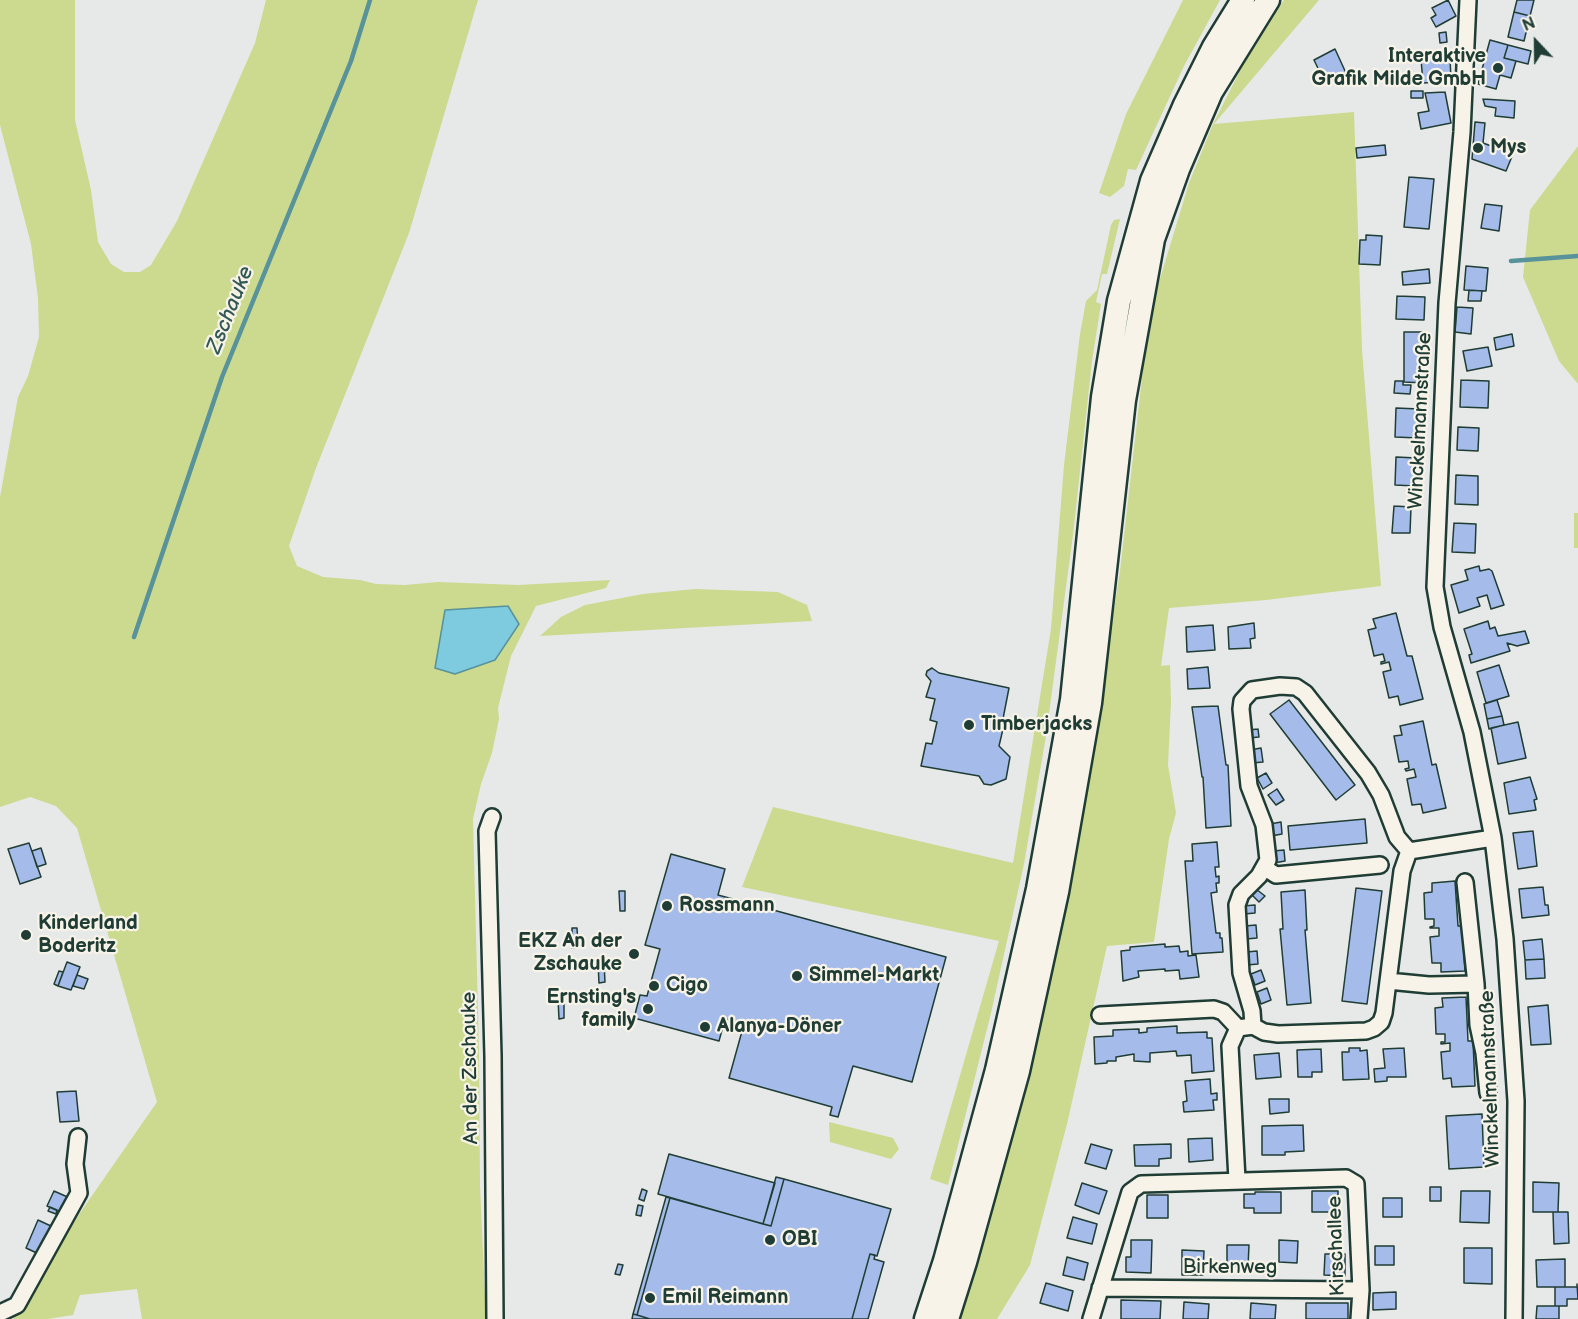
<!DOCTYPE html>
<meta charset="utf-8">
<style>
body{margin:0}
#map{position:relative;width:1578px;height:1319px;overflow:hidden;background:#e7e8e8;font-family:"Balsamiq Sans",sans-serif}
canvas{display:block}
.north{position:absolute;left:1506px;top:12px;width:60px;height:60px;-webkit-text-stroke:4px #f7f3e8;paint-order:stroke;rotate:338deg;font-size:16px;font-weight:700;line-height:24px;text-align:center;color:#1f3d34}
.north::after{content:'';display:block;margin:auto;width:21px;height:27px;background:#1f3d34;clip-path:polygon(50% 0,100% 100%,50% 72%,0 100%)}
</style>
<div id="map">
<canvas width="1578" height="1319"></canvas>
<div class="north">N</div>
</div>
<script>
const g = document.querySelector('canvas').getContext('2d');
g.lineJoin = 'round';
function fillPath(path, color) { g.fillStyle = color; g.fill(path, 'evenodd'); }
const toPath = rows => new Path2D(rows.map(r => 'M' + r).join(''));
function stroke(path, color, width, dash) { g.strokeStyle = color; g.lineWidth = width; g.lineCap = dash ? 'butt' : 'round'; g.setLineDash(dash || []); g.stroke(path); }
function drawText(font, color, halo, rows, align = 'center') {
  g.font = font + ' "Balsamiq Sans",sans-serif'; g.lineWidth = 4.5; g.setLineDash([]); g.textBaseline = 'middle'; g.strokeStyle = halo; g.fillStyle = color; for (const [text, x, y, turn = 0] of rows) {
    g.save(); g.translate(x, y); g.rotate((+turn || 0) * Math.PI / 180); g.textAlign = isNaN(turn) ? turn : align; if (halo) g.strokeText(text, 0, 0); g.fillText(text, 0, 0); g.restore();
  }
}
fillPath(toPath([
 [0,0,75,0,75,120,91,190,98,242,111,264,124,272,140,272,151,265,177,221,255,43,266,0,478,0,409,233,316,468,289,546,297,566,323,577,360,580,376,584,405,585,438,582,518,585,610,580,606,588,536,606,511,656,498,708,499,719,492,753,481,784,473,819,479,1051,480,1186,486,1319,142,1319,137,1289,80,1295,73,1315,48,1319,13,1319,80,1213,157,1102,77,828,56,806,30,797,0,807,0,497,18,397,28,376,39,337,38,298,31,244,0,125],
 [1183,0,1220,0,1184,66,1136,170,1128,169,1124,186,1110,197,1099,193,1126,114],
 [1284,0,1319,0,1214,124,1354,112,1362,350,1381,586,1266,600,1169,608,1161,666,1170,665,1171,702,1168,765,1176,813,1169,839,1154,942,1107,946,1067,1124,1030,1265,997,1319,959,1319,981,1248,1023,1091,1101,696,1120,571,1143,369,1159,282,1189,183,1213,124,1242,67],
 [1578,146,1578,384,1559,361,1523,277,1530,210],
 [1120,219,1107,274,1102,274,1096,302,1101,304,1092,361,1073,535,1046,736,1024,864,991,1013,948,1185,930,1179,999,941,742,887,773,807,1013,863,1051,629,1064,465,1080,334,1086,301,1097,290,1111,225,1114,220],
 [1574,513,1578,513,1578,548,1574,548],
 [695,589,778,592,807,605,812,621,540,636,561,617,585,605,643,594],
 [829,1122,893,1138,899,1149,891,1159,830,1142]
]), '#cbda8e');
const water = toPath([
 [508,606,519,624,495,660,455,674,435,668,445,610,508,606]
]);
fillPath(water, '#7ecade');
stroke(water, '#58929a', 1.5);
stroke(toPath([
 [1511,261,1578,256],
 [134,637,222,377,351,61,370,0]
]), '#58929a', 4.5);
const building = toPath([
 [1448,0,1456,16,1436,27,1431,18,1436,15,1432,8,1448,0],
 [1517,0,1534,0,1530,16,1514,12,1517,0],
 [1514,12,1530,16,1524,41,1508,37,1514,12],
 [1446,32,1447,42,1440,43,1439,33,1446,32],
 [1490,40,1508,45,1504,58,1516,61,1511,78,1500,75,1496,89,1478,84,1490,40],
 [1508,45,1531,51,1528,64,1504,58,1508,45],
 [1335,49,1346,73,1325,83,1314,60,1335,49],
 [1450,57,1451,81,1423,83,1421,59,1450,57],
 [1411,91,1423,91,1423,98,1411,98,1411,91],
 [1445,92,1451,123,1421,129,1418,113,1429,111,1425,93,1445,92],
 [1483,99,1515,101,1514,118,1495,116,1496,108,1485,106,1483,99],
 [1475,122,1485,123,1483,143,1513,154,1506,171,1472,159,1475,122],
 [1385,145,1386,155,1357,158,1356,148,1385,145],
 [1409,177,1434,179,1429,229,1404,227,1409,177],
 [1485,204,1502,206,1499,231,1481,228,1485,204],
 [1366,235,1382,236,1380,265,1359,264,1360,240,1366,240,1366,235],
 [1466,266,1488,268,1486,291,1464,290,1466,266],
 [1429,269,1430,283,1403,285,1402,272,1429,269],
 [1469,290,1482,291,1481,301,1468,301,1469,290],
 [1397,296,1425,297,1424,320,1396,319,1397,296],
 [1457,307,1473,308,1471,334,1455,332,1457,307],
 [1404,332,1422,332,1422,365,1425,365,1425,383,1404,382,1404,332],
 [1512,334,1514,346,1496,350,1494,338,1512,334],
 [1488,347,1492,366,1467,371,1463,351,1488,347],
 [1461,380,1489,381,1488,408,1460,407,1461,380],
 [1395,381,1403,381,1403,385,1411,385,1410,394,1394,393,1395,381],
 [1396,408,1419,409,1418,438,1395,437,1396,408],
 [1458,427,1479,428,1478,451,1457,450,1458,427],
 [1396,457,1417,458,1415,486,1395,485,1396,457],
 [1456,475,1478,476,1478,505,1455,504,1456,475],
 [1394,506,1411,507,1410,533,1392,533,1394,506],
 [1454,523,1476,524,1475,553,1452,552,1454,523],
 [1479,566,1480,571,1489,569,1492,571,1504,605,1491,609,1487,595,1477,598,1480,606,1459,613,1451,585,1468,580,1465,570,1479,566],
 [1396,613,1407,656,1412,656,1423,699,1400,705,1398,696,1389,698,1383,672,1391,670,1389,662,1381,664,1381,662,1385,661,1383,654,1374,656,1368,630,1376,628,1373,619,1396,613],
 [1488,621,1490,629,1495,627,1498,636,1525,631,1529,643,1517,646,1507,643,1510,651,1471,663,1469,655,1472,654,1464,629,1488,621],
 [1254,623,1255,638,1250,639,1251,648,1229,649,1228,627,1254,623],
 [1213,625,1215,650,1187,652,1186,627,1213,625],
 [1499,665,1509,696,1486,703,1477,672,1499,665],
 [1208,667,1210,688,1188,689,1187,669,1208,667],
 [932,668,939,673,1009,688,1001,729,1003,729,999,746,1010,757,1006,779,991,785,984,784,979,776,921,766,926,743,932,744,937,722,930,720,935,699,926,697,931,681,926,675,927,671,932,668],
 [1289,700,1355,785,1336,800,1270,714,1289,700],
 [1497,700,1502,716,1487,719,1484,704,1497,700],
 [1218,706,1226,765,1228,765,1231,826,1206,828,1203,777,1202,777,1192,707,1218,706],
 [1502,716,1504,725,1489,729,1487,719,1502,716],
 [1423,721,1432,765,1436,764,1446,808,1423,813,1421,804,1412,805,1407,779,1416,777,1414,769,1406,771,1405,769,1409,768,1408,761,1399,762,1394,736,1402,735,1400,726,1423,721],
 [1518,722,1526,758,1498,764,1491,728,1518,722],
 [1258,729,1259,737,1249,738,1248,730,1258,729],
 [1261,748,1263,762,1252,763,1250,750,1261,748],
 [1266,773,1272,783,1263,789,1257,778,1266,773],
 [1530,777,1537,799,1534,800,1536,810,1509,814,1504,783,1530,777],
 [1277,789,1284,800,1276,805,1268,795,1277,789],
 [1365,819,1367,843,1290,850,1288,826,1365,819],
 [1281,822,1282,834,1271,836,1270,824,1281,822],
 [1533,831,1537,866,1518,869,1513,833,1533,831],
 [1217,842,1219,867,1215,867,1216,877,1219,876,1219,883,1216,883,1217,892,1211,893,1216,933,1220,933,1220,938,1222,938,1223,952,1192,954,1185,861,1193,861,1192,844,1217,842],
 [29,843,41,877,20,884,8,849,29,843],
 [41,848,46,864,37,867,32,851,41,848],
 [1284,850,1285,861,1274,863,1273,851,1284,850],
 [671,854,725,869,718,895,946,957,912,1082,853,1066,838,1117,830,1115,832,1107,729,1078,744,1024,725,1019,719,1041,634,1018,640,995,647,996,660,949,645,945,671,854],
 [1455,881,1458,926,1462,926,1465,971,1441,972,1441,963,1432,963,1430,937,1439,936,1439,928,1430,928,1430,927,1434,926,1434,919,1425,919,1424,893,1432,892,1432,883,1455,881],
 [1543,887,1545,905,1548,905,1549,915,1522,918,1519,889,1543,887],
 [1356,888,1382,891,1367,1004,1342,1001,1356,888],
 [1256,889,1265,896,1259,902,1251,894,1256,889],
 [1305,890,1307,930,1305,930,1311,1003,1287,1005,1280,929,1283,929,1281,892,1305,890],
 [619,891,625,891,625,911,620,911,619,891],
 [1255,905,1255,913,1244,914,1243,906,1255,905],
 [1256,925,1257,938,1246,939,1245,926,1256,925],
 [572,928,577,928,578,947,572,948,572,928],
 [1542,939,1544,959,1525,960,1523,941,1542,939],
 [1165,944,1165,947,1179,946,1180,952,1188,951,1188,956,1196,955,1199,977,1180,979,1179,970,1165,971,1165,969,1138,971,1139,977,1123,981,1121,951,1130,950,1130,947,1165,944],
 [1257,951,1258,964,1247,965,1247,952,1257,951],
 [1544,959,1545,978,1526,979,1525,960,1544,959],
 [67,962,80,967,71,990,58,986,67,962],
 [598,963,604,963,605,982,599,983,598,963],
 [1261,970,1265,981,1255,985,1251,974,1261,970],
 [59,971,63,972,58,986,54,984,59,971],
 [77,975,88,979,84,989,73,986,77,975],
 [1267,988,1271,1000,1261,1004,1257,992,1267,988],
 [1466,997,1468,1041,1473,1041,1475,1086,1452,1087,1451,1078,1443,1079,1441,1052,1450,1051,1450,1043,1441,1044,1441,1042,1445,1042,1445,1034,1436,1034,1435,1008,1443,1007,1442,998,1466,997],
 [558,999,564,999,564,1018,559,1019,558,999],
 [1548,1005,1551,1044,1531,1045,1528,1007,1548,1005],
 [1177,1026,1177,1033,1207,1032,1207,1038,1212,1038,1214,1071,1192,1073,1191,1055,1177,1056,1176,1051,1150,1053,1150,1062,1134,1061,1134,1054,1116,1057,1116,1061,1107,1061,1107,1063,1095,1064,1094,1037,1113,1036,1113,1030,1139,1029,1139,1033,1147,1032,1147,1028,1177,1026],
 [1349,1048,1360,1048,1360,1051,1367,1050,1369,1079,1343,1080,1342,1052,1349,1052,1349,1048],
 [1404,1048,1406,1077,1387,1077,1387,1081,1375,1082,1374,1069,1385,1068,1383,1049,1404,1048],
 [1321,1049,1322,1072,1312,1072,1312,1077,1298,1077,1297,1050,1321,1049],
 [1279,1053,1281,1077,1256,1079,1254,1055,1279,1053],
 [1210,1079,1211,1094,1217,1093,1217,1100,1213,1100,1214,1110,1184,1112,1183,1102,1187,1101,1185,1081,1210,1079],
 [76,1091,79,1121,60,1122,57,1092,76,1091],
 [1269,1099,1289,1099,1289,1112,1270,1114,1269,1099],
 [1482,1114,1484,1167,1449,1169,1446,1116,1482,1114],
 [1303,1125,1304,1151,1285,1152,1285,1155,1262,1155,1262,1126,1303,1125],
 [1212,1138,1213,1160,1189,1162,1188,1139,1212,1138],
 [1091,1144,1112,1150,1106,1169,1085,1163,1091,1144],
 [1171,1144,1171,1158,1159,1159,1159,1166,1135,1166,1134,1145,1171,1144],
 [669,1154,775,1183,763,1224,658,1194,669,1154],
 [776,1177,784,1179,771,1226,763,1224,776,1177],
 [784,1179,891,1209,877,1256,870,1254,852,1319,650,1319,637,1315,670,1198,771,1226,784,1179],
 [1533,1182,1559,1183,1558,1212,1533,1212,1533,1182],
 [1082,1183,1107,1191,1099,1214,1075,1205,1082,1183],
 [1430,1187,1441,1187,1441,1201,1430,1201,1430,1187],
 [642,1189,647,1191,644,1201,639,1199,642,1189],
 [54,1191,72,1199,65,1214,47,1206,54,1191],
 [1312,1191,1338,1191,1338,1212,1312,1212,1312,1191],
 [1461,1191,1490,1191,1489,1223,1460,1222,1461,1191],
 [1255,1192,1281,1192,1281,1213,1254,1213,1254,1208,1244,1208,1244,1194,1255,1194,1255,1192],
 [1147,1195,1168,1195,1168,1218,1147,1218,1147,1195],
 [666,1197,670,1198,637,1315,633,1314,666,1197],
 [1383,1198,1402,1198,1402,1217,1383,1217,1383,1198],
 [638,1205,643,1206,641,1216,636,1215,638,1205],
 [50,1207,57,1210,56,1214,48,1211,50,1207],
 [1553,1212,1568,1212,1569,1243,1554,1244,1553,1212],
 [1073,1217,1097,1224,1092,1244,1067,1238,1073,1217],
 [38,1220,53,1227,41,1255,26,1248,38,1220],
 [1131,1240,1152,1240,1151,1273,1126,1272,1126,1257,1131,1257,1131,1240],
 [1279,1240,1298,1241,1297,1263,1279,1262,1279,1240],
 [1227,1245,1249,1245,1248,1267,1227,1266,1227,1245],
 [1375,1246,1394,1246,1394,1265,1375,1265,1375,1246],
 [1464,1248,1492,1248,1492,1284,1464,1283,1464,1248],
 [1182,1250,1204,1251,1203,1275,1182,1275,1182,1250],
 [870,1254,875,1255,874,1259,884,1262,868,1319,852,1319,870,1254],
 [1325,1254,1345,1254,1345,1276,1324,1275,1325,1254],
 [1067,1257,1088,1263,1084,1280,1063,1275,1067,1257],
 [1565,1259,1565,1287,1537,1287,1536,1260,1565,1259],
 [618,1264,623,1265,620,1275,615,1274,618,1264],
 [1046,1283,1073,1291,1068,1311,1040,1303,1046,1283],
 [1577,1284,1578,1299,1567,1299,1567,1306,1555,1306,1555,1287,1577,1287,1577,1284],
 [1396,1292,1396,1309,1373,1310,1373,1293,1396,1292],
 [1121,1300,1161,1301,1160,1319,1121,1319,1121,1300],
 [1184,1302,1209,1304,1208,1319,1183,1319,1184,1302],
 [1251,1303,1276,1305,1275,1319,1250,1319,1251,1303],
 [1306,1303,1348,1303,1348,1319,1306,1319,1306,1303],
 [1537,1306,1559,1306,1559,1319,1536,1319,1537,1306],
 [633,1314,637,1315,650,1319,632,1319,633,1314]
]);
fillPath(building, '#a5bbe9');
stroke(building, '#1f3d34', 1.5);
const street = toPath([
 [1468,0,1462,132,1447,303,1435,587,1442,627,1472,732,1493,838,1505,939,1516,1101,1514,1319],
 [1280,686,1296,687,1305,693,1368,773,1381,795,1397,837,1409,851,1402,871,1384,1013,1381,1022,1374,1028,1366,1031,1278,1034,1264,1032,1253,1026,1252,1011,1241,973,1237,905,1241,894,1259,876,1268,860,1264,825,1249,786,1241,709,1242,701,1252,690,1280,686],
 [492,817,487,831,493,1056,495,1319],
 [1409,851,1493,838],
 [1265,868,1276,875,1380,865],
 [1465,882,1476,984,1478,1025,1484,1053,1488,1093],
 [1388,981,1429,985,1476,984],
 [1100,1015,1214,1009,1223,1012,1238,1028,1253,1026],
 [1237,1180,1230,1046,1238,1028],
 [1100,1288,1361,1290],
 [0,1313,17,1305,79,1193,75,1164,78,1137],
 [1091,1319,1130,1192,1141,1184,1346,1178,1356,1184,1361,1290,1359,1319]
]);
const primary = toPath([
 [926,1319,945,1261,997,1070,1038,889,1072,700,1103,397,1119,301,1152,181,1185,105,1214,47,1243,0],
 [947,1319,965,1262,1018,1071,1057,892,1090,703,1124,400,1153,239,1178,169,1211,92,1268,0]
]);
stroke(street, '#1f3d34', 20);
stroke(primary, '#1f3d34', 27);
stroke(street, '#f7f3e8', 15);
stroke(primary, '#f7f3e8', 22);
for (const [x, y, r, color] of [
 [1498,68,6,"#1f3d34"],
 [1478,148,6,"#1f3d34"],
 [969,725,6,"#1f3d34"],
 [667,906,6,"#1f3d34"],
 [26,935,6,"#1f3d34"],
 [634,954,6,"#1f3d34"],
 [797,976,6,"#1f3d34"],
 [654,986,6,"#1f3d34"],
 [648,1009,6,"#1f3d34"],
 [705,1027,6,"#1f3d34"],
 [770,1240,6,"#1f3d34"],
 [650,1298,6,"#1f3d34"]
]) { const dot = new Path2D(); dot.arc(x, y, r, 0, 2 * Math.PI); g.fillStyle = color; g.fill(dot); stroke(dot, '#f7f3e8', 2); }
drawText('bold 20px', '#1f3d34', '#f7f3e8', [
 ["Interaktive",1486,57,"right"],
 ["Grafik Milde GmbH",1486,80,"right"],
 ["Mys",1490,148],
 ["Timberjacks",981,725],
 ["Rossmann",679,906],
 ["Kinderland",38,924],
 ["Boderitz",38,947],
 ["EKZ An der",622,942,"right"],
 ["Zschauke",622,965,"right"],
 ["Simmel-Markt",809,976],
 ["Cigo",666,986],
 ["Ernsting's",636,998,"right"],
 ["family",636,1021,"right"],
 ["Alanya-Döner",717,1027],
 ["OBI",782,1240],
 ["Emil Reimann",662,1298]
], 'left');
drawText('20px', '#1f3d34', '#f7f3e8', [
 ["Winckelmannstraße",1421,421,-87],
 ["An der Zschauke",471,1068,-91],
 ["Winckelmannstraße",1491,1079,-92],
 ["Kirschallee",1337,1246,-92],
 ["Birkenweg",1230,1268]
]);
drawText('italic 21px', '#325956', '#f7f3e8', [
 ["Zschauke",231,310,-68]
]);
</script>
